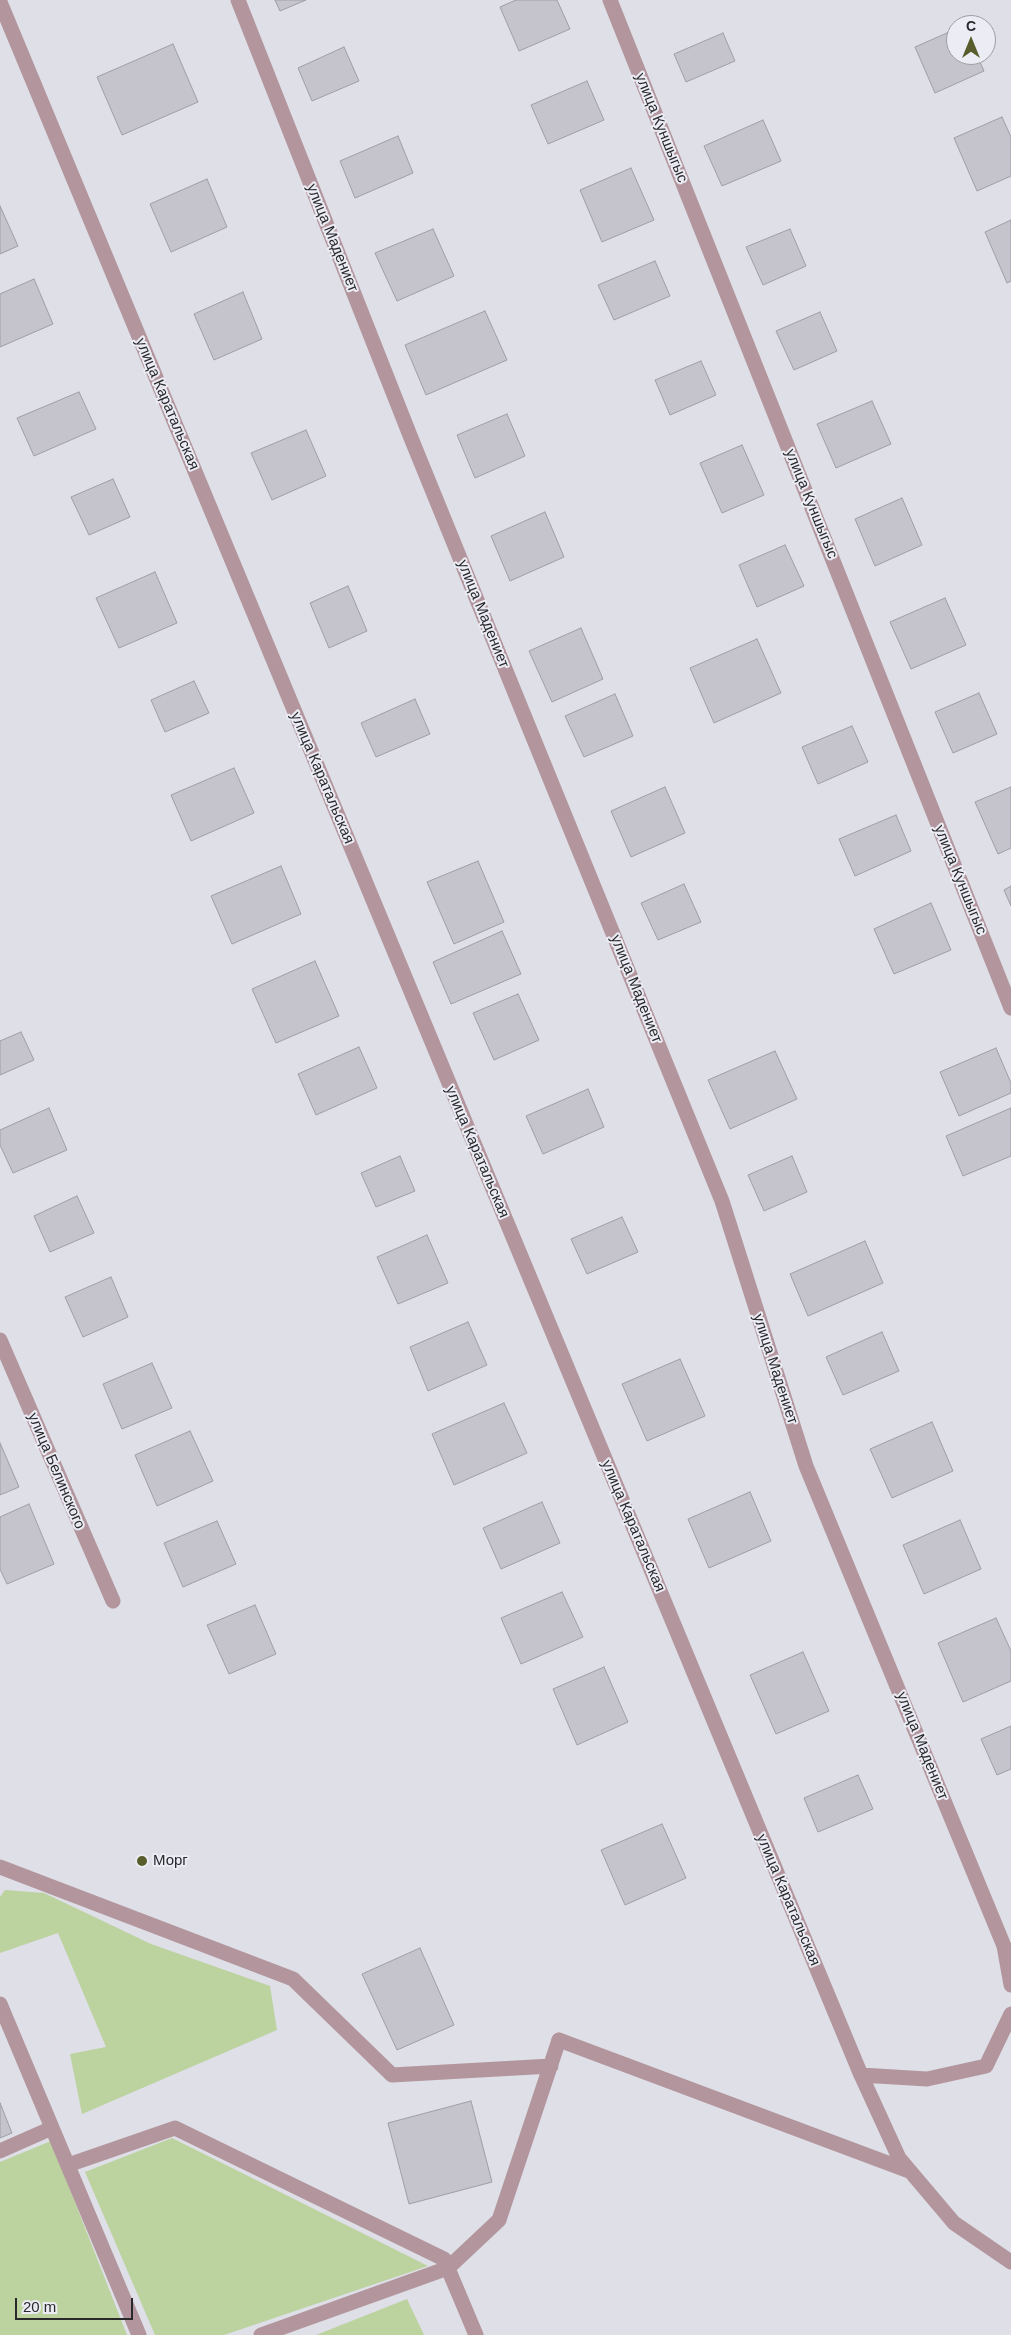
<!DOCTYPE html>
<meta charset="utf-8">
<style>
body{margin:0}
#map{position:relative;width:1011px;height:2335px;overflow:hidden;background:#dedfe7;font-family:Arial,sans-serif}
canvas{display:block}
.north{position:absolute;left:946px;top:15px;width:50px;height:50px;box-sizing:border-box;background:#ebecf4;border:1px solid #9d9ea4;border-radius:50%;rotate:0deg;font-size:14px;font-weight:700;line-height:20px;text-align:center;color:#29292c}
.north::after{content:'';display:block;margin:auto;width:18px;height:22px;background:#595d2b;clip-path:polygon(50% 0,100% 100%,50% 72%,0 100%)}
.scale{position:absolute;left:15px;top:2298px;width:118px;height:22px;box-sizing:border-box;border:2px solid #29292c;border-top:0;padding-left:6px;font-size:15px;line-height:18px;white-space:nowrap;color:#29292c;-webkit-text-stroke:4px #ebecf4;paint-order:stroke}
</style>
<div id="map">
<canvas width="1011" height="2335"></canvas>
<div class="north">С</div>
<div class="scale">20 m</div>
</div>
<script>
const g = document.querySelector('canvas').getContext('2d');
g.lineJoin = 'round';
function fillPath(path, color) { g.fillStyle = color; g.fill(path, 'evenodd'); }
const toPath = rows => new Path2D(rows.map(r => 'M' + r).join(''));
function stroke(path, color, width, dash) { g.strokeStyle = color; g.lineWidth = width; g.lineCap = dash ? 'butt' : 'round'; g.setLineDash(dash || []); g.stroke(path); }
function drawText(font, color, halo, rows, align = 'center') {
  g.font = font + ' Arial,sans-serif'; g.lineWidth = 4; g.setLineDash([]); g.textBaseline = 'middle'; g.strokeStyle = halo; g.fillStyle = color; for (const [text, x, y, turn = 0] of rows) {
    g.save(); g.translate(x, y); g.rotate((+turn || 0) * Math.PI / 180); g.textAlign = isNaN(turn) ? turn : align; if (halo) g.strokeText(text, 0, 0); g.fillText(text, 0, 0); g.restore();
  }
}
fillPath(toPath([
 [5,1890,44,1893,151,1944,270,1986,277,2030,82,2114,70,2054,106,2047,58,1933,0,1953,0,1897],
 [172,2138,428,2266,224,2335,155,2335,85,2172],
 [51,2141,127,2335,0,2335,0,2162],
 [407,2299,424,2335,316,2335]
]), '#bcd29f');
const building = toPath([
 [275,0,306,0,280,11,275,0],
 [516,0,557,0,570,29,519,51,500,7,516,0],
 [956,29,956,55,977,55,984,71,935,93,915,47,956,29],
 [723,33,735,61,686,82,674,54,723,33],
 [173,44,198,102,122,135,97,77,173,44],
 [344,47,359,81,312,101,298,68,344,47],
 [587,81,604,120,548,144,531,105,587,81],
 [1002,117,1011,137,1011,176,977,191,954,138,1002,117],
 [763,120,781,161,722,186,704,146,763,120],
 [398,136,413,173,355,198,340,161,398,136],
 [631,168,654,220,602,242,580,190,631,168],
 [207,179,227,227,171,252,150,204,207,179],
 [0,206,18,246,0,254,0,206],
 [1011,220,1011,281,1007,283,985,232,1011,220],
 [433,229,454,276,397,301,375,253,433,229],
 [790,229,806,266,763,285,746,247,790,229],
 [655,261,670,296,614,320,598,285,655,261],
 [34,279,53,324,0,347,0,294,34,279],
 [243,292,262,339,214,360,194,314,243,292],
 [485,311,507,360,426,395,405,345,485,311],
 [820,312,837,351,794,370,776,331,820,312],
 [701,361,716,395,670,415,655,380,701,361],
 [79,392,96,429,34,456,17,418,79,392],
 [872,401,891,444,836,468,817,424,872,401],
 [507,414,525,456,475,478,457,435,507,414],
 [306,430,326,476,272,500,251,453,306,430],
 [742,445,764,495,722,513,700,463,742,445],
 [113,479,130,517,89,535,71,497,113,479],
 [902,498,922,545,875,566,855,519,902,498],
 [545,512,564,557,510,581,491,536,545,512],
 [785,545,804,586,757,607,739,565,785,545],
 [155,572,177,623,119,648,96,598,155,572],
 [348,586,367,631,329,648,310,603,348,586],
 [945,598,966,645,911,669,890,622,945,598],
 [581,628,603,679,552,702,529,651,581,628],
 [757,639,781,693,714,723,690,668,757,639],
 [194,681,209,713,165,732,151,700,194,681],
 [979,693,997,734,953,753,935,712,979,693],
 [615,694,633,736,584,757,565,716,615,694],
 [415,699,430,734,376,757,361,723,415,699],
 [852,726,868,762,818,784,802,747,852,726],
 [234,768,254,813,191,841,171,795,234,768],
 [665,787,685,833,631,857,611,811,665,787],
 [1011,787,1011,848,998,854,975,802,1011,787],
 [896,815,911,851,855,876,839,839,896,815],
 [478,861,504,922,454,944,427,882,478,861],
 [281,866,301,914,232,944,211,896,281,866],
 [684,884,701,922,658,940,641,903,684,884],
 [1011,886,1011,906,1004,890,1011,886],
 [931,903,951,950,894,974,874,929,931,903],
 [502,931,521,974,451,1004,433,962,502,931],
 [315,961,339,1016,276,1043,252,989,315,961],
 [518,994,539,1040,494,1060,473,1013,518,994],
 [21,1032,34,1060,0,1075,0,1041,21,1032],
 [359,1047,377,1088,316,1115,298,1074,359,1047],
 [996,1048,1011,1083,1011,1093,959,1116,940,1072,996,1048],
 [775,1051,797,1099,730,1129,708,1080,775,1051],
 [588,1089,604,1127,543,1154,526,1116,588,1089],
 [49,1108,67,1150,13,1173,0,1145,0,1130,49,1108],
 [1011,1108,1011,1156,963,1176,946,1136,1011,1108],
 [400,1156,415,1191,376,1207,361,1173,400,1156],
 [792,1156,807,1192,764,1211,748,1175,792,1156],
 [77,1196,94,1233,50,1252,34,1216,77,1196],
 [622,1217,638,1252,587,1274,571,1239,622,1217],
 [427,1235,448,1283,398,1304,377,1257,427,1235],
 [865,1241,883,1283,808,1316,790,1274,865,1241],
 [111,1277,128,1317,83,1337,65,1297,111,1277],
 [468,1322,487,1365,428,1391,410,1347,468,1322],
 [882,1332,899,1371,843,1395,826,1357,882,1332],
 [680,1359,705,1416,647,1441,622,1384,680,1359],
 [152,1363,172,1408,122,1429,103,1384,152,1363],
 [504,1403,527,1453,454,1485,432,1434,504,1403],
 [932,1422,953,1471,892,1498,870,1449,932,1422],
 [190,1431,213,1481,157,1506,135,1455,190,1431],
 [0,1443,19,1487,0,1495,0,1443],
 [750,1492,771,1541,709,1568,688,1519,750,1492],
 [542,1502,560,1543,501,1569,483,1528,542,1502],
 [29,1504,54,1564,7,1584,0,1569,0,1517,29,1504],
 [960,1520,981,1569,924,1594,903,1545,960,1520],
 [217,1521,236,1564,183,1587,164,1543,217,1521],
 [562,1592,583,1637,521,1664,501,1618,562,1592],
 [255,1605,276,1654,229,1674,207,1625,255,1605],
 [996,1618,1011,1651,1011,1681,963,1702,938,1643,996,1618],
 [803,1652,829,1711,776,1734,750,1675,803,1652],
 [604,1667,628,1722,577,1745,553,1689,604,1667],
 [1011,1726,1011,1769,997,1775,981,1739,1011,1726],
 [858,1775,873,1809,818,1832,804,1798,858,1775],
 [662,1824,686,1878,625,1905,601,1850,662,1824],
 [420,1948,454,2025,397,2050,362,1974,420,1948],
 [471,2101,492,2182,409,2204,388,2123,471,2101],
 [0,2103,12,2133,0,2138,0,2103]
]);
fillPath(building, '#c5c3cb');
stroke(building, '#9f9ea5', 1);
stroke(toPath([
 [0,1867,293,1979,392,2075,551,2066],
 [0,2004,139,2335],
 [0,2151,52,2128],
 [68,2165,175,2128,444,2259,476,2335],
 [261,2335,448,2268,499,2220,559,2040]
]), '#b3969d', 15);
stroke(toPath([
 [238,0,411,438,722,1201,806,1466,1004,1946,1011,1985],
 [610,0,1011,1008],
 [0,2,861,2075,899,2158,954,2223,1011,2262],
 [0,1340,113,1601],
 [559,2040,909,2171],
 [861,2075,927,2079,986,2066,1011,2014]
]), '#b3969d', 15);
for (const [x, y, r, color] of [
 [142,1861,6,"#595d2b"]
]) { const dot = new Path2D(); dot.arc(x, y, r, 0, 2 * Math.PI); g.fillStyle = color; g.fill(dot); stroke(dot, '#ebecf4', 2); }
drawText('15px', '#29292c', '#ebecf4', [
 ["улица Куншыгыс",661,128,68],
 ["улица Мадениет",332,238,68],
 ["улица Каратальская",167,404,67],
 ["улица Куншыгыс",811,504,68],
 ["улица Мадениет",483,614,68],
 ["улица Каратальская",322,778,67],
 ["улица Куншыгыс",960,880,68],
 ["улица Мадениет",636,989,68],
 ["улица Каратальская",477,1152,67],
 ["улица Мадениет",775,1369,72],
 ["улица Белинского",56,1471,67],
 ["улица Каратальская",633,1526,67],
 ["улица Мадениет",922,1746,68],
 ["улица Каратальская",788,1900,67]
]);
drawText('15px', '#29292c', '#ebecf4', [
 ["Морг",153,1861]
], 'left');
</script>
